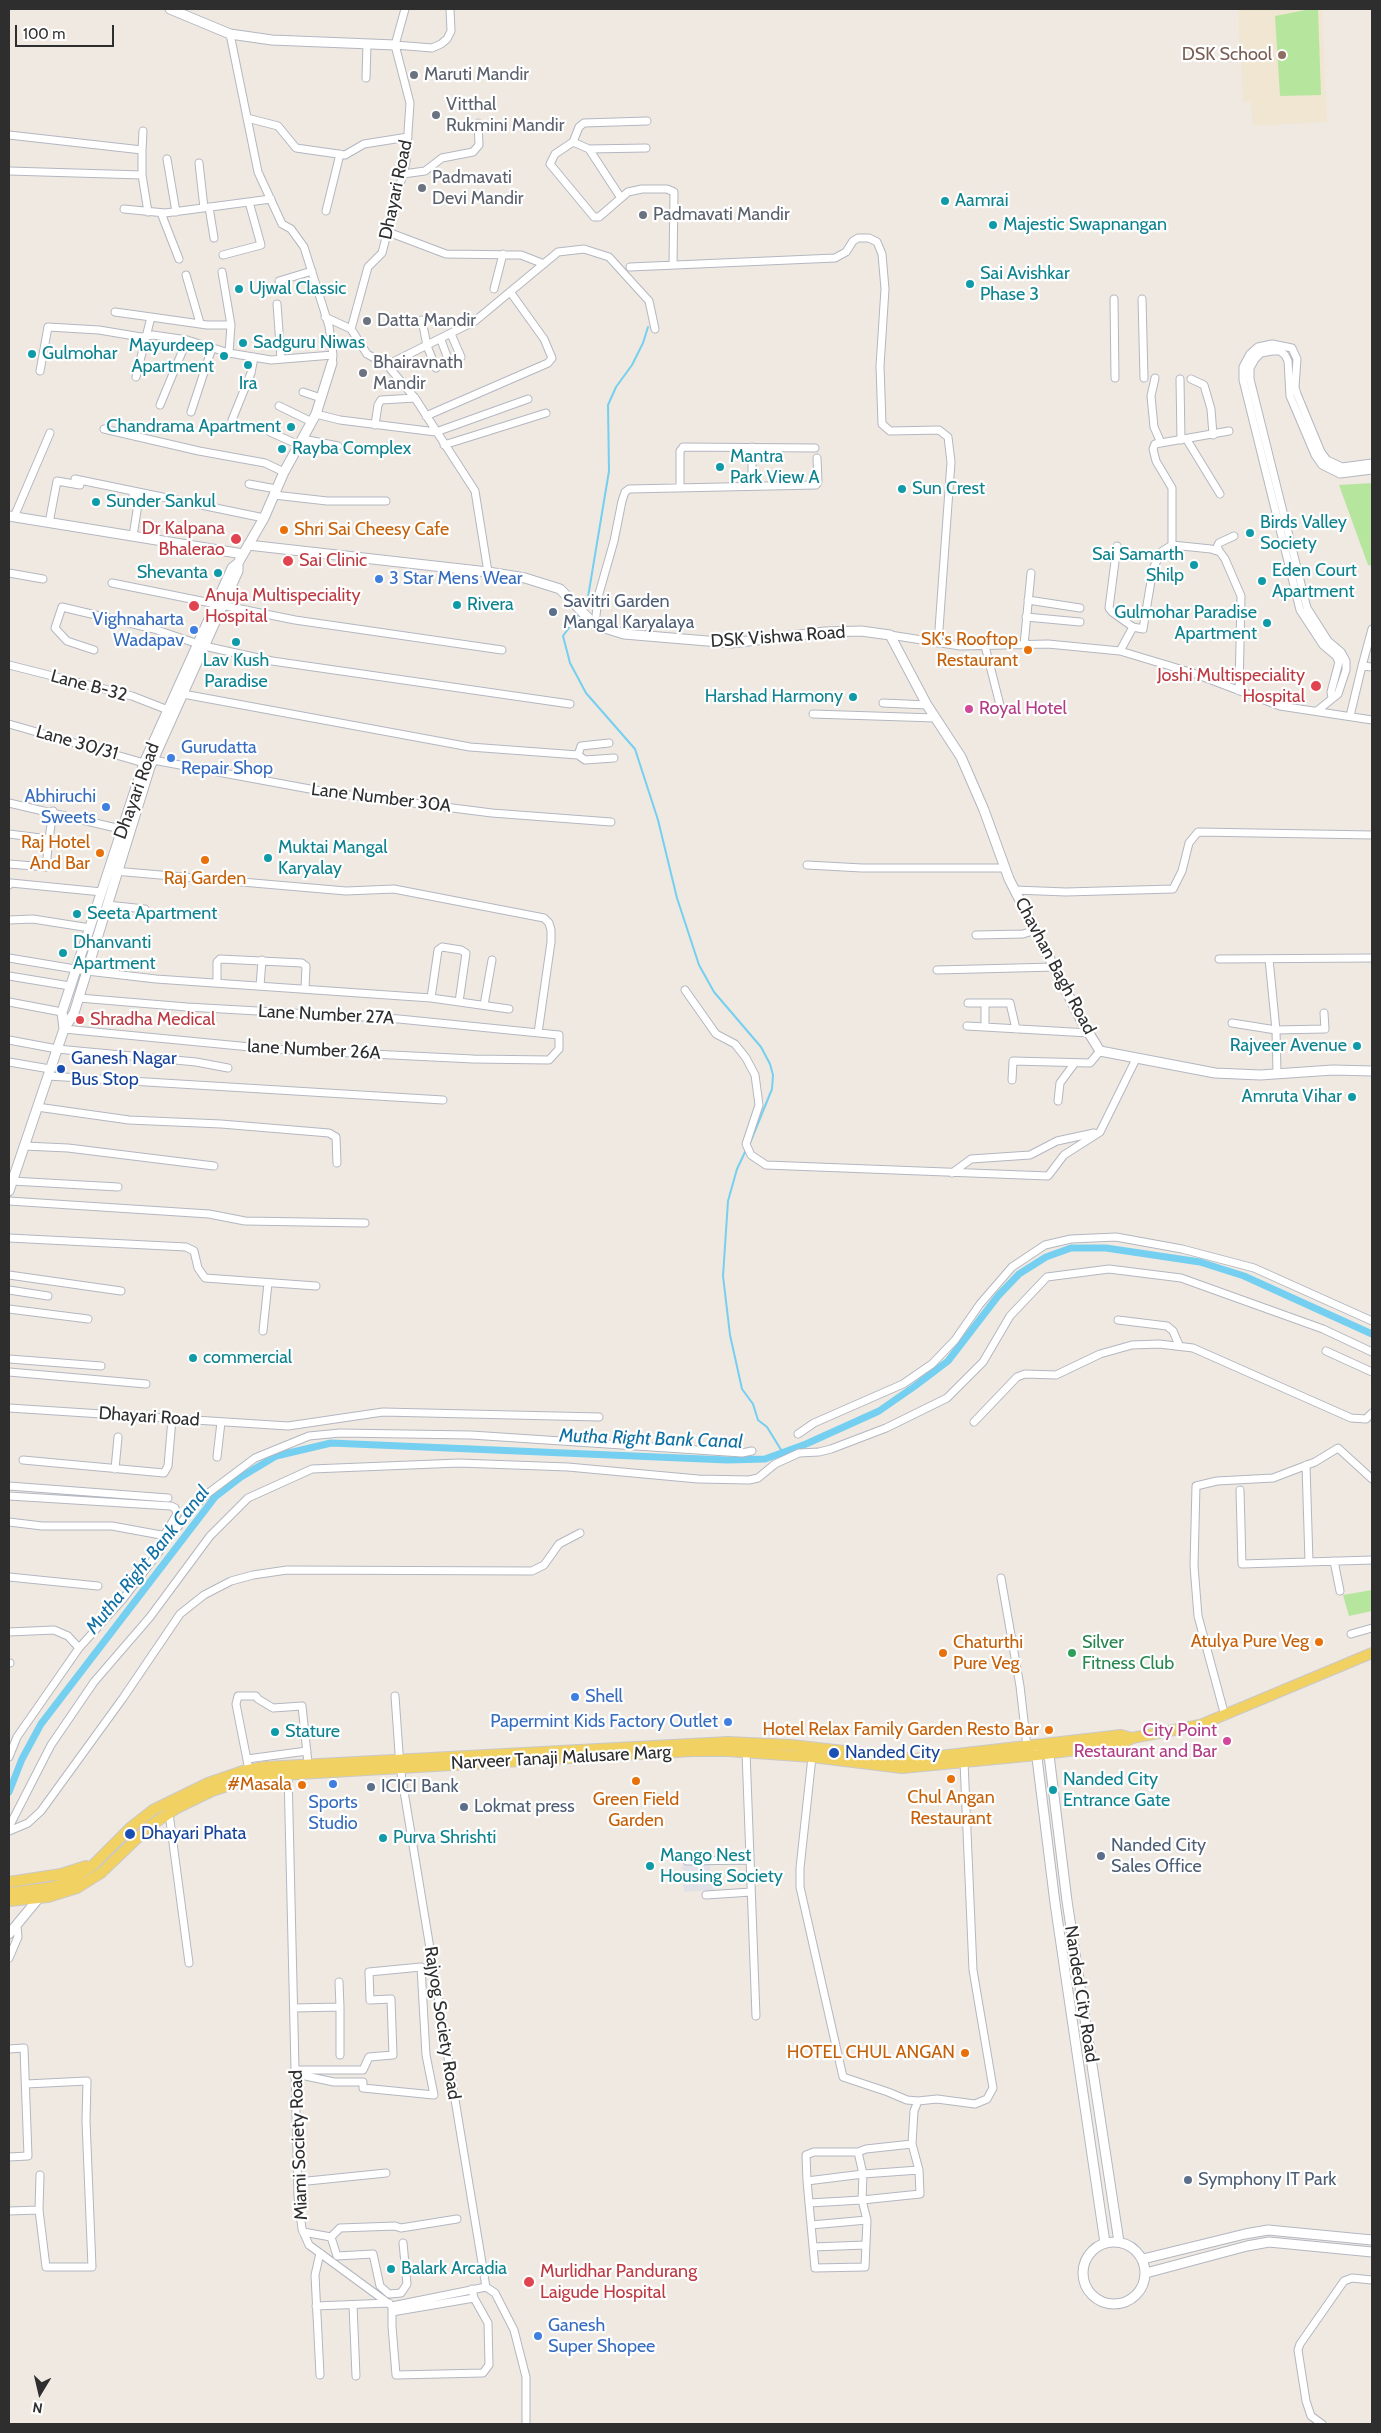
<!DOCTYPE html>
<style>
body{margin:0}
#map{position:relative;width:1381px;height:2433px;overflow:hidden;background:#efe9e1;font-family:Cabin,sans-serif}
canvas{display:block}
.frame{position:absolute;inset:0;border:10px solid #2e2e2e;pointer-events:none}
.north{position:absolute;left:15px;top:2368px;width:50px;height:50px;-webkit-text-stroke:4px #fff;paint-order:stroke;rotate:189deg;font-size:14px;font-weight:700;line-height:20px;text-align:center;color:#2e2e2e}
.north::after{content:'';display:block;margin:auto;width:18px;height:22px;background:#2e2e2e;clip-path:polygon(50% 0,100% 100%,50% 72%,0 100%)}
.scale{position:absolute;left:15px;top:25px;width:99px;height:22px;box-sizing:border-box;border:2px solid #2e2e2e;border-top:0;padding-left:6px;font-size:15px;line-height:18px;white-space:nowrap;color:#2e2e2e;-webkit-text-stroke:4px #fff;paint-order:stroke}
</style>
<div id="map">
<canvas width="1381" height="2433"></canvas>
<div class="frame"></div>
<div class="north">N</div>
<div class="scale">100 m</div>
</div>
<script>
const g = document.querySelector('canvas').getContext('2d');
g.lineJoin = 'round';
function fillPath(path, color) { g.fillStyle = color; g.fill(path, 'evenodd'); }
const toPath = rows => new Path2D(rows.map(r => 'M' + r).join(''));
function stroke(path, color, width, dash) { g.strokeStyle = color; g.lineWidth = width; g.lineCap = dash ? 'butt' : 'round'; g.setLineDash(dash || []); g.stroke(path); }
function drawText(font, color, halo, rows, align = 'center') {
  g.font = font + ' Cabin,sans-serif'; g.lineWidth = 4.5; g.setLineDash([]); g.textBaseline = 'middle'; g.strokeStyle = halo; g.fillStyle = color; for (const [text, x, y, turn = 0] of rows) {
    g.save(); g.translate(x, y); g.rotate((+turn || 0) * Math.PI / 180); g.textAlign = isNaN(turn) ? turn : align; if (halo) g.strokeText(text, 0, 0); g.fillText(text, 0, 0); g.restore();
  }
}
fillPath(toPath([
 [682,1861,709,1861,714,1890,684,1892]
]), '#e3e1e8');
fillPath(toPath([
 [1238,9,1322,9,1327,122,1253,126,1251,102,1243,102]
]), '#f0e6d1');
fillPath(toPath([
 [1311,9,1318,9,1321,95,1280,96,1275,16],
 [1372,483,1372,566,1368,565,1339,485],
 [1372,1590,1372,1611,1349,1616,1343,1595]
]), '#b6e59e');
stroke(toPath([
 [582,608,588,597,609,471,608,405,616,387,632,365,643,343,648,327],
 [579,614,563,636,570,663,586,693,635,749,658,820,677,898,699,965,714,992,761,1047,770,1064,773,1075,772,1089,750,1143],
 [746,1150,737,1169,728,1201,723,1276,730,1335,742,1389,753,1404,758,1420,767,1427,783,1453]
]), '#75cff0', 2);
stroke(toPath([
 [9,1792,22,1759,41,1724,215,1497,241,1477,276,1456,331,1443,727,1460,765,1459,806,1444,879,1411,915,1386,948,1361,998,1296,1019,1274,1046,1257,1071,1248,1106,1248,1200,1262,1244,1276,1372,1334]
]), '#75cff0', 7);
const street = toPath([
 [405,9,395,45,410,103,406,162,382,253,368,267,351,329,367,354,387,365,415,398,475,491,488,572],
 [230,34,258,172,282,224,291,229,304,247,329,326,333,355,332,363],
 [395,45,432,48,441,44,447,39,451,31,450,9],
 [366,78,367,44],
 [247,118,278,126,296,148,345,155,364,144,408,137],
 [647,121,584,123,579,127,573,142,555,154,550,164,594,217,599,217,628,192,642,189,667,189,674,192,673,265],
 [9,135,142,150,142,175,9,171],
 [573,142,589,149],
 [142,150,143,131],
 [167,159,176,212],
 [199,163,204,208],
 [403,174,425,171,442,158,473,152,479,145,478,123],
 [142,175,148,212],
 [621,198,589,149,646,148],
 [209,207,214,238],
 [124,209,165,213,271,199],
 [326,211,340,154],
 [161,213,179,259],
 [388,232,446,254,521,255,544,264],
 [223,255,261,245,249,202],
 [630,267,835,258,846,252,853,241,858,238,869,238,877,242,882,254,885,289,880,366,882,424,890,431,939,430,948,437,951,462,938,643],
 [186,275,200,323],
 [279,281,312,271],
 [494,289,503,254],
 [1114,299,1115,378],
 [1142,299,1144,378],
 [277,304,281,359],
 [115,312,151,317],
 [325,317,351,329],
 [422,320,427,346,436,368],
 [451,334,461,357],
 [441,340,448,359],
 [229,353,231,325],
 [387,365,475,321,558,252,584,249,609,257,649,301,655,329],
 [40,371,48,327,99,330,141,337,153,335,187,340,229,353,271,360,333,355],
 [136,377,151,317,207,325,231,325,222,272],
 [1155,378,1151,396,1154,427,1161,443],
 [1180,379,1181,440],
 [1191,379,1204,385,1211,409,1213,435],
 [303,392,321,398],
 [160,405,187,340],
 [279,406,312,422],
 [191,412,212,348],
 [316,414,340,420,436,432,528,399],
 [426,416,548,363,552,358,544,339,511,293],
 [232,420,251,373,254,357],
 [375,425,378,405,381,400,415,398],
 [104,429,199,451,265,463,284,472],
 [270,432,299,445],
 [303,439,338,446],
 [1187,440,1220,494],
 [444,445,546,413],
 [752,447,752,486],
 [75,479,264,518],
 [249,484,276,489],
 [680,487,680,451,683,447,815,448],
 [133,494,139,498,133,536],
 [274,495,327,501,386,501],
 [14,517,50,433],
 [49,523,57,481,80,485],
 [1172,545,1172,488,1156,461,1153,449,1155,444,1229,431],
 [1117,546,1109,608,1112,612,1133,627],
 [1220,552,1217,547,1219,543,1234,536],
 [9,573,43,579],
 [112,583,295,620,502,650],
 [1028,600,1080,608],
 [1026,617,1080,622],
 [595,625,598,597,614,541,622,501,625,492,629,489,816,485,818,482,817,458],
 [890,635,960,646,1048,644,1120,651,1190,672,1280,706,1372,720],
 [1024,645,1031,573],
 [985,646,1001,709],
 [94,650,67,641,55,628,62,607,154,629,204,646,272,661,570,704],
 [1120,651,1133,627,1143,629,1153,569,1161,552,1172,545,1211,549,1220,552,1225,559,1241,596,1239,691],
 [9,665,132,696,168,710],
 [1362,666,1372,629],
 [183,694,470,747,578,755,585,760,614,758],
 [1332,698,1331,692,1339,662,1336,656,1323,645,1300,610,1243,380,1243,367,1250,354,1258,347,1272,344,1292,348,1297,359,1295,387,1297,394,1321,452,1327,460,1342,467,1372,463],
 [883,703,927,705],
 [1317,711,1338,694,1346,670,1346,661,1341,652,1328,641,1307,608,1250,379,1250,368,1255,359,1261,353,1272,351,1280,351,1285,355,1288,361,1290,396,1315,455,1322,465,1340,474,1372,470],
 [813,714,935,718],
 [1350,716,1362,666,1372,667],
 [9,724,144,763],
 [578,755,581,746,609,743],
 [153,760,326,792,492,813,611,822],
 [9,803,125,830],
 [9,834,49,839,46,867,9,864],
 [49,839,53,811],
 [807,865,862,868,1005,868],
 [114,871,346,891,394,889,544,918,549,923,551,930,551,942,538,1033],
 [9,885,11,883,102,892],
 [1015,890,1066,892,1173,889,1182,871,1189,843,1198,832,1372,835],
 [107,905,145,909],
 [9,920,33,919,90,928],
 [976,935,1023,934,1036,930],
 [9,958,87,971,156,979,431,998,509,1009],
 [1219,959,1372,958],
 [937,970,1055,967],
 [9,976,70,986],
 [217,982,217,962,220,959,302,963,306,966,305,989],
 [260,986,262,960],
 [685,990,716,1034,735,1044,746,1058,755,1075,759,1105,746,1144,751,1155,766,1165,1048,1176,1064,1155,1100,1132,1136,1059],
 [431,998,438,950,442,947,461,950,466,953,459,1002],
 [9,1002,62,1012],
 [968,1003,1010,1003,1016,1029],
 [484,1005,492,960],
 [1232,1023,1276,1030,1269,959],
 [967,1026,1089,1033],
 [985,1027,985,1003],
 [64,1029,271,1049,473,1059,549,1060,559,1049,559,1035,399,1019,187,1007,79,998],
 [9,1040,57,1049,196,1062,228,1068],
 [9,1062,50,1069],
 [1277,1073,1276,1030,1325,1029,1324,1013],
 [48,1076,443,1100],
 [1012,1080,1013,1061,1090,1063,1100,1051],
 [1058,1101,1060,1083,1074,1064],
 [37,1107,129,1120,221,1124,329,1133,336,1137,337,1163],
 [24,1146,68,1148,214,1166],
 [952,1173,971,1159,1030,1155,1057,1141,1094,1133],
 [12,1181,118,1187],
 [9,1201,209,1214,245,1221,365,1223],
 [9,1238,186,1247,194,1251,198,1268,205,1278,316,1286],
 [9,1275,121,1291],
 [9,1290,48,1296],
 [9,1309,88,1319],
 [1118,1320,1167,1326,1173,1331,1179,1345],
 [263,1331,268,1283],
 [1326,1351,1372,1372],
 [9,1359,101,1366],
 [9,1372,146,1384],
 [9,1408,288,1426,383,1412,599,1417],
 [974,1422,1017,1377,1025,1374,1056,1375,1100,1354,1132,1345,1159,1344,1193,1348,1351,1418,1366,1419,1372,1413],
 [798,1434,814,1423,903,1384,932,1364,955,1340,980,1304,1012,1267,1045,1245,1071,1239,1116,1237,1182,1249,1254,1268,1372,1321],
 [217,1457,221,1422],
 [23,1460,164,1473,168,1466,172,1419],
 [1306,1465,1309,1562],
 [115,1469,118,1437],
 [9,1486,168,1498],
 [1240,1490,1242,1564,1372,1560],
 [9,1496,171,1506,175,1508,177,1514,165,1534,161,1535,112,1526,42,1526,9,1522],
 [1334,1561,1340,1591],
 [9,1577,98,1586],
 [1001,1578,1020,1686,1027,1747],
 [9,1632,54,1630,68,1636,79,1648,17,1737,9,1757],
 [1351,1634,1372,1628],
 [79,1648,123,1599,187,1515,207,1494,255,1458,309,1436,340,1433,471,1435,742,1453,752,1451],
 [9,1663,10,1663],
 [395,1696,400,1767,486,2287],
 [1225,1716,1198,1616,1194,1566,1196,1486,1217,1481,1273,1478,1315,1462,1338,1448,1372,1479],
 [746,1752,756,2016],
 [812,1757,800,1868,800,1887,843,2077,888,2092,907,2100,918,2101],
 [247,1759,307,1751],
 [249,1770,236,1704,238,1696,256,1696,258,1699,273,1708,302,1706,308,1763],
 [288,1773,298,2196,302,2229,309,2245,392,2306,486,2287,495,2293,514,2330,526,2377,526,2424],
 [169,1813,189,1963],
 [9,1827,51,1745,94,1682,150,1617,210,1536,248,1498,312,1469,459,1463,568,1467,698,1479,749,1480,758,1478,775,1464,799,1453,819,1452,831,1449,886,1428,947,1398,983,1362,1010,1316,1047,1277,1109,1269,1181,1278,1323,1329,1372,1352],
 [9,1831,28,1823,41,1811,123,1698,180,1614,204,1595,231,1581,253,1575,287,1570,532,1571,544,1565,559,1544,580,1533],
 [687,1861,749,1860],
 [706,1895,751,1892],
 [9,1958,18,1937,17,1926],
 [339,1982,340,2007],
 [294,2008,340,2007,340,2055],
 [9,2049,24,2048,28,2156,9,2157],
 [296,2070,363,2070,369,2057,393,2055,391,1999,370,2000,369,1972,421,1967,426,2055,434,2095,363,2088,363,2082,334,2082,296,2074],
 [919,2170,863,2174,807,2181,815,2268,865,2267,867,2220,862,2200,920,2194,919,2170,912,2144,914,2111,918,2101,937,2099,975,2104,987,2099,993,2088,973,1970,964,1762],
 [807,2181,806,2155,814,2152,858,2152],
 [298,2182,386,2173],
 [809,2203,862,2200,863,2174,858,2152,866,2149,912,2144],
 [39,2210,40,2175],
 [9,2211,39,2210,46,2267,92,2267,86,2121,87,2081,26,2084],
 [811,2225,867,2220],
 [303,2232,331,2237],
 [403,2243,407,2284,401,2293,389,2294,380,2286,373,2254,337,2256,331,2237,340,2228,395,2226,401,2228,457,2219],
 [813,2247,866,2245],
 [320,2253,315,2275,320,2375],
 [353,2305,356,2376],
 [316,2306,389,2303],
 [392,2306,392,2326,396,2375,483,2373,489,2365,488,2323,474,2298,472,2289],
 [392,2312,474,2298],
 [1322,2424,1311,2416,1306,2401,1298,2350,1300,2344,1344,2281,1352,2278,1372,2280]
]);
const secondary = toPath([
 [170,9,230,34,272,40,395,45],
 [9,516,243,554],
 [248,545,488,572,525,578,560,589,595,625,624,634,731,643,825,632,861,631,890,635,927,705,961,757,984,810,1009,879,1082,1022,1100,1051,1215,1073,1260,1075,1333,1070,1372,1071],
 [64,1029,62,1012,144,763,232,568,238,563,264,518,284,472,316,414,332,363],
 [9,1191,64,1029,74,1013,150,767,238,571,238,563],
 [1048,1747,1067,1901,1119,2242],
 [1036,1750,1055,1903,1105,2243],
 [9,1934,38,1899],
 '1083 2273a31 31 0 1 1 62 0a31 31 0 1 1-62 0Z',
 [1143,2259,1245,2234,1268,2230,1372,2240],
 [1146,2273,1247,2246,1269,2242,1372,2252]
]);
const primary = toPath([
 [9,1882,61,1874,86,1866],
 [9,1893,53,1887,71,1880,93,1865,130,1828,153,1810,208,1783,243,1771,263,1767,728,1742,791,1745,914,1759,1121,1735,1132,1738],
 [9,1901,48,1897,77,1888,101,1873,150,1826,177,1808,212,1791,245,1780,264,1776,692,1751,728,1751,812,1757,902,1768,1037,1755,1122,1744,1132,1738,1200,1725,1372,1653]
]);
stroke(street, '#b4b7c1', 9);
stroke(secondary, '#b4b7c1', 11);
stroke(primary, '#c9c9c9', 12);
stroke(street, '#fff', 7);
stroke(secondary, '#fff', 9);
stroke(primary, '#f2d163', 10);
for (const [x, y, r, color] of [
 [1282,55,5,"#8d6e63"],
 [414,75,5,"#6b7280"],
 [436,115,5,"#6b7280"],
 [422,188,5,"#6b7280"],
 [945,201,5,"#0f9aa8"],
 [643,215,5,"#6b7280"],
 [993,225,5,"#0f9aa8"],
 [970,284,5,"#0f9aa8"],
 [239,289,5,"#0f9aa8"],
 [367,321,5,"#6b7280"],
 [243,343,5,"#0f9aa8"],
 [32,354,5,"#0f9aa8"],
 [224,356,5,"#0f9aa8"],
 [248,365,5,"#0f9aa8"],
 [363,373,5,"#6b7280"],
 [291,427,5,"#0f9aa8"],
 [282,449,5,"#0f9aa8"],
 [720,467,5,"#0f9aa8"],
 [902,489,5,"#0f9aa8"],
 [96,502,5,"#0f9aa8"],
 [284,530,5,"#e8710a"],
 [1250,533,5,"#0f9aa8"],
 [236,539,6,"#e0444e"],
 [288,561,6,"#e0444e"],
 [1194,565,5,"#0f9aa8"],
 [218,573,5,"#0f9aa8"],
 [379,579,5,"#3f7fe0"],
 [1262,581,5,"#0f9aa8"],
 [457,605,5,"#0f9aa8"],
 [194,606,6,"#e0444e"],
 [553,612,5,"#5c6f8a"],
 [1267,623,5,"#0f9aa8"],
 [194,630,5,"#3f7fe0"],
 [236,642,5,"#0f9aa8"],
 [1028,650,5,"#e8710a"],
 [1316,686,6,"#e0444e"],
 [853,697,5,"#0f9aa8"],
 [969,709,5,"#d1479c"],
 [171,758,5,"#3f7fe0"],
 [106,807,5,"#3f7fe0"],
 [100,853,5,"#e8710a"],
 [268,858,5,"#0f9aa8"],
 [205,860,5,"#e8710a"],
 [77,914,5,"#0f9aa8"],
 [63,953,5,"#0f9aa8"],
 [80,1020,5,"#e0444e"],
 [1357,1046,5,"#0f9aa8"],
 [61,1069,5,"#1a4fb4"],
 [1352,1097,5,"#0f9aa8"],
 [193,1358,5,"#0f9aa8"],
 [1319,1642,5,"#e8710a"],
 [943,1653,5,"#e8710a"],
 [1072,1653,5,"#2e9e5b"],
 [575,1697,5,"#3f7fe0"],
 [728,1722,5,"#3f7fe0"],
 [1049,1730,5,"#e8710a"],
 [275,1732,5,"#0f9aa8"],
 [1227,1741,5,"#d1479c"],
 [834,1753,6,"#1a4fb4"],
 [951,1779,5,"#e8710a"],
 [636,1781,5,"#e8710a"],
 [333,1784,5,"#3f7fe0"],
 [302,1785,5,"#e8710a"],
 [371,1787,5,"#5c6f8a"],
 [1053,1790,5,"#0f9aa8"],
 [464,1807,5,"#5c6f8a"],
 [130,1834,6,"#1a4fb4"],
 [383,1838,5,"#0f9aa8"],
 [1101,1856,5,"#5c6f8a"],
 [650,1866,5,"#0f9aa8"],
 [965,2053,5,"#e8710a"],
 [1188,2180,5,"#5c6f8a"],
 [391,2269,5,"#0f9aa8"],
 [529,2282,6,"#e0444e"],
 [538,2336,5,"#3f7fe0"]
]) { const dot = new Path2D(); dot.arc(x, y, r, 0, 2 * Math.PI); g.fillStyle = color; g.fill(dot); stroke(dot, '#fff', 2); }
drawText('18px', '#785e54', '#fff', [
 ["DSK School",1272,55]
], 'right');
drawText('18px', '#5b616d', '#fff', [
 ["Maruti Mandir",424,75],
 ["Vitthal",446,105],
 ["Rukmini Mandir",446,126],
 ["Padmavati",432,178],
 ["Devi Mandir",432,199],
 ["Padmavati Mandir",653,215],
 ["Datta Mandir",377,321],
 ["Bhairavnath",373,363],
 ["Mandir",373,384]
], 'left');
drawText('18px', '#2e2e2e', '#fff', [
 ["Dhayari Road",396,190,-78],
 ["DSK Vishwa Road",778,637,-4],
 ["Lane B-32",89,686,15],
 ["Lane 30/31",77,743,16],
 ["Dhayari Road",137,791,-70],
 ["Lane Number 30A",381,798,7],
 ["Chavhan Bagh Road",1055,966,62],
 ["Lane Number 27A",326,1015,3],
 ["lane Number 26A",314,1050,3],
 ["Dhayari Road",149,1417,4],
 ["Narveer Tanaji Malusare Marg",561,1758,-3],
 ["Nanded City Road",1081,1994,81],
 ["Rajyog Society Road",442,2023,81],
 ["Miami Society Road",299,2145,-92]
]);
drawText('18px', '#0d838f', '#fff', [
 ["Aamrai",955,201],
 ["Majestic Swapnangan",1003,225],
 ["Sai Avishkar",980,274],
 ["Phase 3",980,295],
 ["Ujwal Classic",249,289],
 ["Sadguru Niwas",253,343],
 ["Mayurdeep",214,346,"right"],
 ["Apartment",214,367,"right"],
 ["Gulmohar",42,354],
 ["Ira",248,384,"center"],
 ["Chandrama Apartment",281,427,"right"],
 ["Rayba Complex",292,449],
 ["Mantra",730,457],
 ["Park View A",730,478],
 ["Sun Crest",912,489],
 ["Sunder Sankul",106,502],
 ["Birds Valley",1260,523],
 ["Society",1260,544],
 ["Sai Samarth",1184,555,"right"],
 ["Shilp",1184,576,"right"],
 ["Eden Court",1272,571],
 ["Apartment",1272,592],
 ["Shevanta",208,573,"right"],
 ["Rivera",467,605],
 ["Gulmohar Paradise",1257,613,"right"],
 ["Apartment",1257,634,"right"],
 ["Lav Kush",236,661,"center"],
 ["Paradise",236,682,"center"],
 ["Harshad Harmony",843,697,"right"],
 ["Muktai Mangal",278,848],
 ["Karyalay",278,869],
 ["Seeta Apartment",87,914],
 ["Dhanvanti",73,943],
 ["Apartment",73,964],
 ["Rajveer Avenue",1347,1046,"right"],
 ["Amruta Vihar",1342,1097,"right"],
 ["commercial",203,1358],
 ["Stature",285,1732],
 ["Nanded City",1063,1780],
 ["Entrance Gate",1063,1801],
 ["Purva Shrishti",393,1838],
 ["Mango Nest",660,1856],
 ["Housing Society",660,1877],
 ["Balark Arcadia",401,2269]
], 'left');
drawText('18px', '#be3a42', '#fff', [
 ["Dr Kalpana",225,529,"right"],
 ["Bhalerao",225,550,"right"],
 ["Sai Clinic",299,561],
 ["Anuja Multispeciality",205,596],
 ["Hospital",205,617],
 ["Joshi Multispeciality",1305,676,"right"],
 ["Hospital",1305,697,"right"],
 ["Shradha Medical",90,1020],
 ["Murlidhar Pandurang",540,2272],
 ["Laigude Hospital",540,2293]
], 'left');
drawText('18px', '#c56008', '#fff', [
 ["Shri Sai Cheesy Cafe",294,530,"left"],
 ["SK's Rooftop",1018,640],
 ["Restaurant",1018,661],
 ["Raj Hotel",90,843],
 ["And Bar",90,864],
 ["Raj Garden",205,879,"center"],
 ["Atulya Pure Veg",1309,1642],
 ["Chaturthi",953,1643,"left"],
 ["Pure Veg",953,1664,"left"],
 ["Hotel Relax Family Garden Resto Bar",1039,1730],
 ["#Masala",292,1785],
 ["Chul Angan",951,1798,"center"],
 ["Restaurant",951,1819,"center"],
 ["Green Field",636,1800,"center"],
 ["Garden",636,1821,"center"],
 ["HOTEL CHUL ANGAN",955,2053]
], 'right');
drawText('18px', '#366cbe', '#fff', [
 ["3 Star Mens Wear",389,579],
 ["Vighnaharta",184,620,"right"],
 ["Wadapav",184,641,"right"],
 ["Gurudatta",181,748],
 ["Repair Shop",181,769],
 ["Abhiruchi",96,797,"right"],
 ["Sweets",96,818,"right"],
 ["Shell",585,1697],
 ["Papermint Kids Factory Outlet",718,1722,"right"],
 ["Sports",333,1803,"center"],
 ["Studio",333,1824,"center"],
 ["Ganesh",548,2326],
 ["Super Shopee",548,2347]
], 'left');
drawText('18px', '#4e5e75', '#fff', [
 ["Savitri Garden",563,602],
 ["Mangal Karyalaya",563,623],
 ["ICICI Bank",381,1787],
 ["Lokmat press",474,1807],
 ["Nanded City",1111,1846],
 ["Sales Office",1111,1867],
 ["Symphony IT Park",1198,2180]
], 'left');
drawText('18px', '#b23c85', '#fff', [
 ["Royal Hotel",979,709],
 ["City Point",1217,1731,"right"],
 ["Restaurant and Bar",1217,1752,"right"]
], 'left');
drawText('18px', '#164399', '#fff', [
 ["Ganesh Nagar",71,1059],
 ["Bus Stop",71,1080],
 ["Nanded City",845,1753],
 ["Dhayari Phata",141,1834]
], 'left');
drawText('18px', '#27864d', '#fff', [
 ["Silver",1082,1643],
 ["Fitness Club",1082,1664]
], 'left');
drawText('italic 19px', '#0d6fa3', '#fff', [
 ["Mutha Right Bank Canal",651,1439,2],
 ["Mutha Right Bank Canal",148,1560,-51]
]);
</script>
